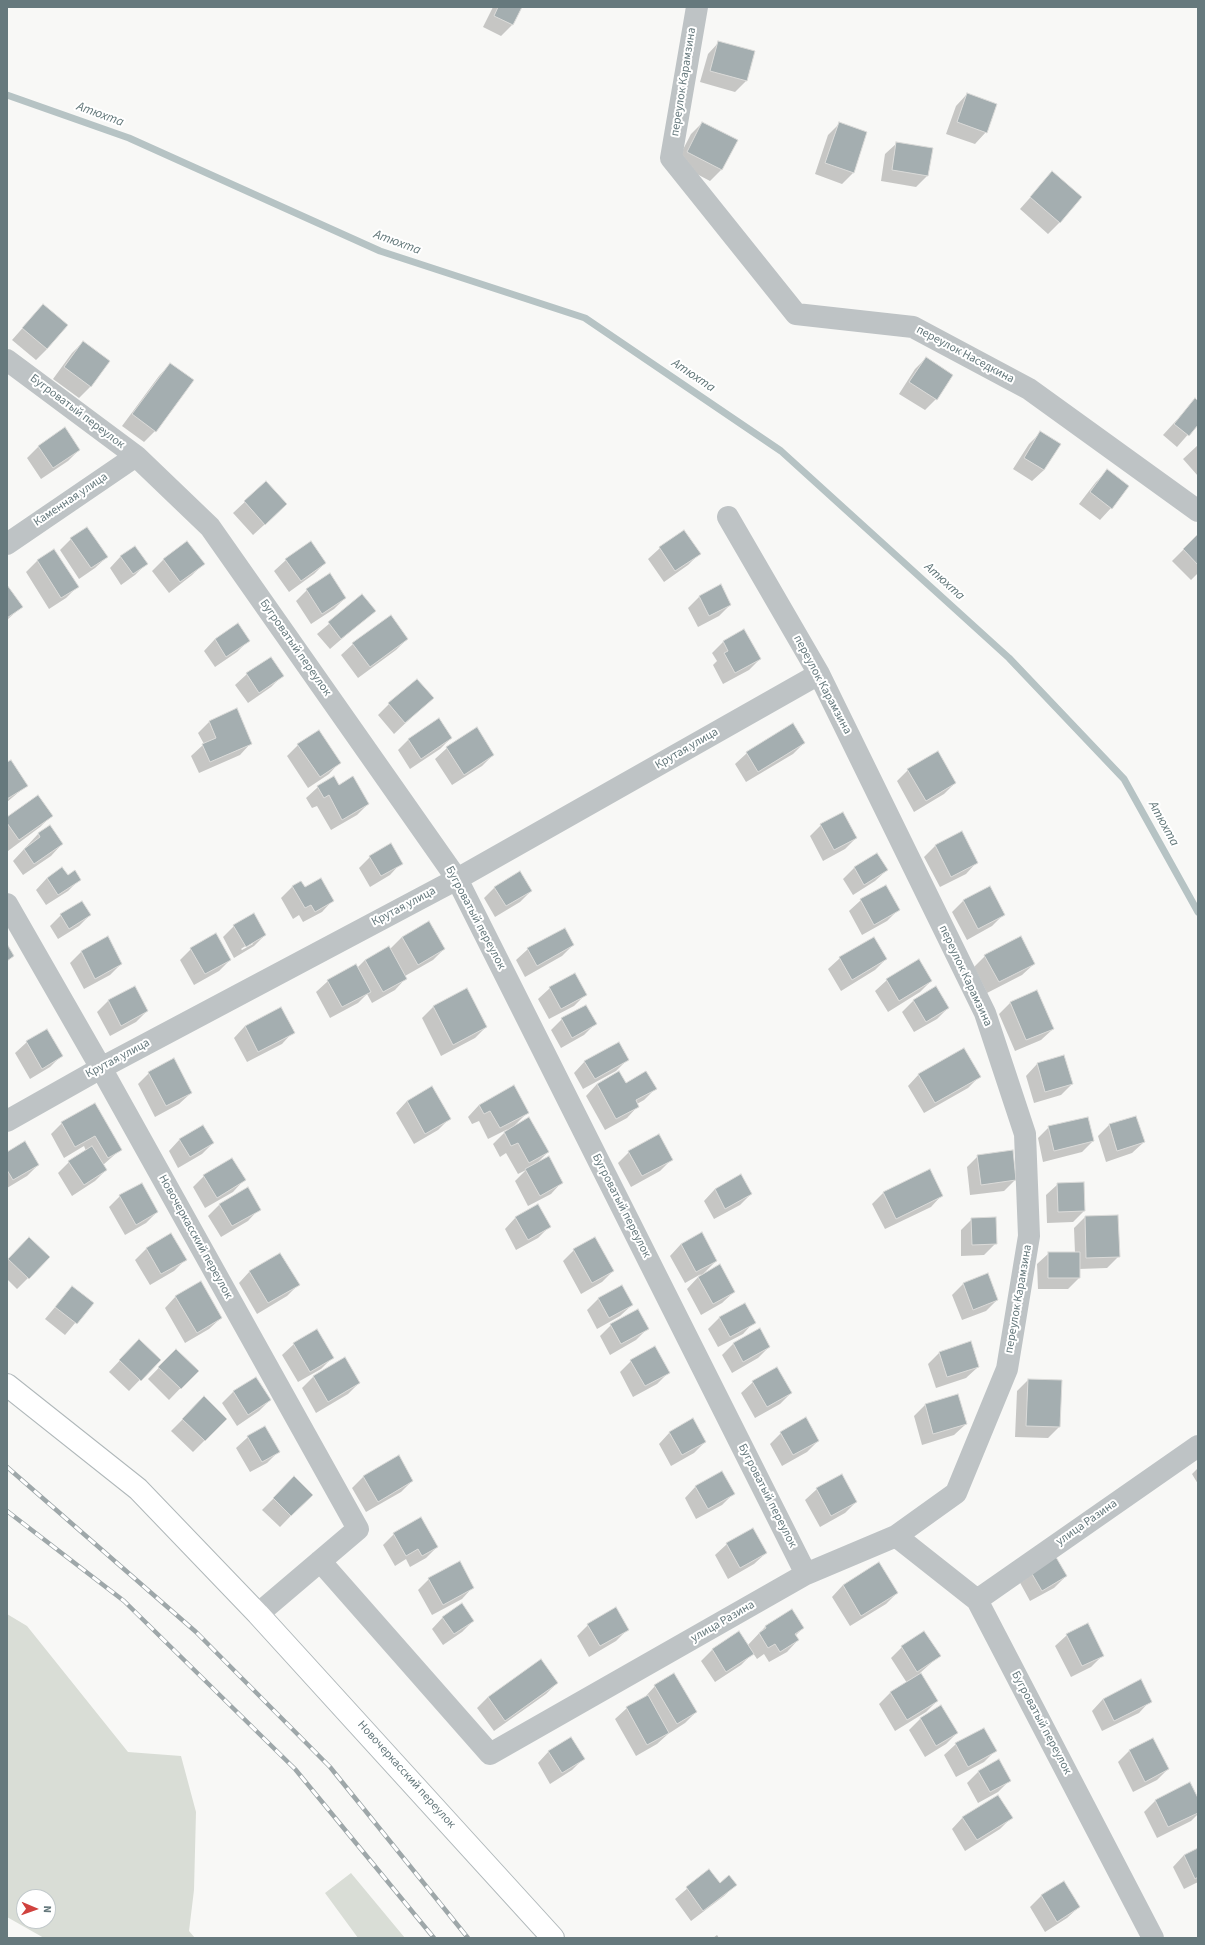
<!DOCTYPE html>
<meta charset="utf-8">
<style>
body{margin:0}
#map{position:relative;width:1205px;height:1945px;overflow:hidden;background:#f8f8f6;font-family:"Source Sans 3",sans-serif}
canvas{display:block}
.frame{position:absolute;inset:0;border:8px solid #66797d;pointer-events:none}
.north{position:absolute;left:16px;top:1889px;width:40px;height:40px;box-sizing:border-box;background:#fff;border:1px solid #c2c9cb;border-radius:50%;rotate:92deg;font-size:11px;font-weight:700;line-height:16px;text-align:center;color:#66797d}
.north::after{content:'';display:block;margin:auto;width:14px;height:18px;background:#d0423e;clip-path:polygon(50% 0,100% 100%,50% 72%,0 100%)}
</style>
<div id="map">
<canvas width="1205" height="1945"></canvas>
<div class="frame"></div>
<div class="north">N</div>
</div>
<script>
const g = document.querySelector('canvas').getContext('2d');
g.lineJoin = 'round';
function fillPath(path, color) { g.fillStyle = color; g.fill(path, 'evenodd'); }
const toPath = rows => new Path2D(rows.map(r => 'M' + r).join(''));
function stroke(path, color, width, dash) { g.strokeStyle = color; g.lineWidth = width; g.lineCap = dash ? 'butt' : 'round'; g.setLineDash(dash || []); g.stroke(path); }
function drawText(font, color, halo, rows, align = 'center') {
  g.font = font + ' "Source Sans 3",sans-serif'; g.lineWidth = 4; g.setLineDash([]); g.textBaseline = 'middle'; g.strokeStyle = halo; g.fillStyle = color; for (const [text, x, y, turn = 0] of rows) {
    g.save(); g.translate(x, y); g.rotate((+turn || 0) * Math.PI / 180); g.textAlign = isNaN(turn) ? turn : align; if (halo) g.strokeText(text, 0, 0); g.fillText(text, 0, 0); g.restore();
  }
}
fillPath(toPath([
 [7,1614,27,1626,128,1752,181,1756,196,1812,194,1890,189,1931,195,1938,44,1938,7,1917],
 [24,1897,48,1897,48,1921,24,1921],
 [351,1873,405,1938,358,1938,325,1893]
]), '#d9ddd6');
fillPath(toPath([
 [493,7,521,7,512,25,501,36,483,27],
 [719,42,746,81,735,92,700,82,708,54],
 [967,94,986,132,975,144,946,134,956,106],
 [702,123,722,169,710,181,676,163,691,134],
 [840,123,853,173,842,184,815,174,828,135],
 [897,143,927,176,916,187,881,181,885,154],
 [1052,173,1060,222,1048,234,1020,209],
 [43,305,47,349,36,360,12,340],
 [83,342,109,362,90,387,79,398,53,379,72,353],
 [926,358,936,399,925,410,899,394,915,369],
 [170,364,155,431,144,442,122,426,159,376],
 [1195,400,1198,402,1198,423,1177,447,1163,435],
 [1040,433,1059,444,1044,470,1032,481,1013,469,1029,444],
 [1198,445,1198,476,1183,459],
 [39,446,79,450,68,461,41,479,27,458],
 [1107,471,1128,486,1111,508,1100,520,1079,504,1096,482],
 [266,482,275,515,253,535,233,513],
 [1198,535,1198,573,1191,580,1172,561],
 [71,539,107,557,95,568,79,579,60,550],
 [187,542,203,564,192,575,169,593,152,571,163,560],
 [310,542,325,563,314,574,289,592,274,571,286,560],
 [660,548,699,554,688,565,664,582,648,559],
 [54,550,77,587,66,598,49,609,26,572,37,561],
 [121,556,146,564,135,575,121,585,110,568],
 [721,586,730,605,719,616,698,627,688,608,699,597],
 [7,587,21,607,7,620],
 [307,590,345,598,334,609,311,624,296,601],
 [362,596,374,611,330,649,317,634],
 [390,616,407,639,396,650,358,678,341,655,353,644],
 [238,624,248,641,237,652,215,667,204,651,215,639],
 [723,642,760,659,749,670,723,684,713,665,717,661,712,653],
 [270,658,282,676,271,687,248,703,235,685,247,674],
 [432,698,394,734,378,715,389,704],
 [210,721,251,743,240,755,199,773,191,756,204,744,198,733],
 [793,725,804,743,793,754,746,782,735,764,747,753],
 [451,738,440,749,410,769,398,750,409,739],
 [298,745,340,762,329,774,308,788,287,756],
 [447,748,493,755,482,766,452,785,435,759],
 [7,763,26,786,7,802],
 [908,770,955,783,944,794,914,812,897,781],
 [339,786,368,804,357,815,331,830,317,806,312,808,306,798,318,787],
 [51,816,40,827,8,851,7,819],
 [821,825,856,838,845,849,823,861,810,836],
 [50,827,62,844,51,856,23,875,13,861,38,834],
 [935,846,977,862,966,874,940,887,924,857],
 [877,854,887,870,875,881,853,895,843,879,854,868],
 [370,857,401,863,390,875,370,887,359,868],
 [67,877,80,879,68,891,46,905,36,890,47,878],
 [301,882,304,889,333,900,322,912,303,922,299,915,293,919,281,898,292,887],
 [885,886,898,910,887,921,862,935,849,911,861,900],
 [495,887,531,891,520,902,495,917,484,898],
 [963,901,1003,915,992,926,967,940,952,912],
 [61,915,90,915,79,926,58,939,50,926],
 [428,922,444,949,433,960,405,976,406,978,395,990,372,1003,367,994,358,1003,330,1018,316,992,328,981,357,968,365,960,390,949,402,937],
 [234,926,265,935,254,946,234,958,223,937],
 [253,941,253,944,242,950,241,949],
 [564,929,573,945,562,956,525,977,516,960,528,949],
 [107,938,121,964,110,975,84,989,70,963,81,952],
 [874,938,886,959,875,970,841,991,828,969,840,958],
 [191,949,230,960,219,971,194,985,180,960],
 [985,956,1034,964,1022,975,987,993,974,967],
 [919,961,931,981,920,992,888,1012,875,991,887,980],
 [134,987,147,1011,136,1022,110,1036,97,1012,108,1001],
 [550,988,586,994,574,1006,549,1019,538,999],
 [467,989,486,1027,475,1038,441,1056,422,1018,433,1007],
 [1037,991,1053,1029,1041,1040,1015,1051,999,1014,1010,1003],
 [914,1000,948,1008,937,1019,914,1032,902,1012],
 [562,1019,595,1024,584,1035,561,1048,551,1030],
 [245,1026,293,1032,282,1044,247,1062,234,1038],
 [47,1030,61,1056,50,1067,30,1079,15,1053,27,1042],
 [1063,1056,1072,1084,1061,1095,1034,1103,1026,1076,1037,1064],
 [627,1060,616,1071,583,1089,574,1073,585,1061],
 [149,1073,191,1093,179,1104,155,1117,138,1084],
 [919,1074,979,1077,968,1088,924,1113,908,1086],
 [597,1084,655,1089,644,1100,637,1104,638,1106,627,1118,605,1130,586,1096],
 [407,1101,449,1119,438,1130,414,1144,396,1113],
 [95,1104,120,1150,103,1165,106,1170,95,1181,72,1196,58,1173,69,1162,86,1151,84,1146,64,1158,51,1134,62,1123],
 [479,1105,528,1112,513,1127,548,1152,537,1163,562,1182,551,1194,528,1206,515,1181,526,1170,518,1174,506,1153,500,1157,493,1144,508,1129,488,1139,479,1121,472,1124,468,1117],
 [1136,1117,1144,1142,1132,1153,1106,1162,1098,1136,1109,1125],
 [1049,1127,1093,1141,1082,1152,1043,1162,1038,1138],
 [180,1139,213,1143,202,1154,178,1168,169,1151],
 [629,1152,672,1159,660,1171,631,1187,618,1163],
 [7,1153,38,1165,27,1176,7,1188],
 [978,1156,1015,1180,1004,1191,970,1195,967,1167],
 [741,1175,751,1194,740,1205,714,1219,704,1201,715,1189],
 [204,1176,244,1180,233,1192,205,1208,193,1187],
 [1058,1184,1084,1211,1073,1222,1047,1223,1046,1195],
 [884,1192,942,1195,931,1207,885,1229,872,1204],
 [120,1196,157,1212,146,1223,125,1235,109,1207],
 [220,1204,259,1209,248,1221,221,1237,208,1216],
 [516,1217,549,1227,538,1238,516,1250,505,1229],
 [1085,1217,1118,1257,1107,1268,1079,1269,1079,1278,1068,1289,1038,1289,1037,1264,1049,1253,1075,1253,1074,1228],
 [972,1219,996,1243,984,1255,961,1256,961,1230],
 [681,1244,716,1261,702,1275,734,1292,722,1303,701,1315,687,1289,701,1274,685,1283,670,1256],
 [147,1248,185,1260,174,1271,150,1285,135,1260],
 [18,1250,28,1278,17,1289,7,1279,7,1261],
 [574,1250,613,1271,602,1282,581,1294,563,1261],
 [250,1271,298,1285,287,1296,257,1314,239,1283],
 [987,1275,997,1300,986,1311,962,1320,952,1295,963,1284],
 [622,1286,632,1305,620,1316,597,1329,587,1310,598,1299],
 [72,1287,92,1303,65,1335,45,1319],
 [176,1296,221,1318,209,1329,185,1343,165,1308],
 [744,1304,754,1322,743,1334,718,1347,708,1329,719,1318],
 [611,1325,647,1329,636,1340,610,1355,600,1336],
 [760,1330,769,1347,758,1358,732,1373,722,1355,733,1344],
 [139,1340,159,1360,129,1391,109,1372],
 [970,1342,978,1367,966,1378,936,1388,928,1364,939,1353],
 [294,1344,333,1357,321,1369,298,1382,282,1355],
 [176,1350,197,1371,169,1400,148,1379],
 [345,1358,359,1383,348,1394,316,1413,302,1388,313,1377],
 [631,1361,668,1373,657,1384,633,1397,620,1372],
 [256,1378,270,1400,259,1411,237,1426,222,1403,233,1392],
 [1028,1380,1059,1427,1048,1438,1015,1437,1017,1391],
 [753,1382,791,1393,780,1404,755,1418,741,1393],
 [958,1395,966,1424,954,1435,922,1445,914,1416,925,1405],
 [204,1398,226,1419,193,1452,171,1431],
 [670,1432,705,1442,694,1453,671,1466,659,1444],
 [781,1433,818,1441,807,1452,782,1466,770,1444],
 [248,1437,278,1452,267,1463,250,1472,236,1448],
 [398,1457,412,1481,401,1492,366,1512,352,1488,363,1477],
 [1198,1468,1198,1484,1192,1474],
 [294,1478,311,1495,280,1527,262,1510],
 [696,1486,733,1494,722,1505,696,1519,685,1498],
 [817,1489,856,1502,845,1513,820,1527,805,1500],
 [394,1534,437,1547,426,1558,410,1567,406,1559,395,1566,383,1545],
 [727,1544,766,1553,754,1564,728,1579,715,1555],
 [879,1564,897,1593,886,1604,850,1626,832,1597,843,1585],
 [1029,1567,1066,1576,1054,1588,1030,1601,1018,1579],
 [429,1579,473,1587,462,1599,432,1615,418,1590],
 [792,1611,803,1628,795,1636,798,1640,787,1652,769,1662,764,1654,757,1659,753,1653,741,1665,715,1682,701,1661,712,1650,739,1633,747,1646,765,1627],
 [443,1617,473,1621,462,1632,443,1645,432,1629],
 [588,1625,628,1629,616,1641,589,1657,577,1636],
 [1067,1635,1102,1656,1091,1667,1071,1677,1055,1646],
 [902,1647,939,1656,920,1673,937,1701,926,1712,895,1731,879,1704,890,1693,907,1683,891,1658],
 [1140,1681,1150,1701,1139,1713,1102,1731,1092,1711,1103,1699],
 [557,1683,546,1694,494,1731,477,1708,488,1697],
 [655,1686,696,1712,685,1723,668,1734,657,1744,636,1756,615,1719,627,1708,644,1698],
 [941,1706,957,1733,946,1744,925,1757,909,1730,920,1719],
 [1153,1739,1168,1769,1157,1780,1133,1792,1118,1762,1129,1751],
 [956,1744,995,1751,984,1762,956,1777,944,1755],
 [549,1751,583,1759,572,1770,550,1784,538,1763],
 [978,1772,1009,1781,998,1792,978,1803,967,1783],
 [1190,1784,1198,1801,1198,1814,1191,1821,1157,1838,1144,1812,1155,1801],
 [963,1817,1011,1818,1000,1829,965,1851,952,1829],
 [1198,1849,1198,1882,1184,1889,1173,1867,1184,1855],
 [709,1870,720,1884,735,1885,724,1896,691,1921,675,1899],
 [1064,1882,1079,1907,1067,1918,1045,1932,1030,1907,1041,1896],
 [717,1935,719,1938,713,1938]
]), '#0003');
stroke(toPath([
 [7,95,129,138,380,251,585,318,781,451,1009,658,1124,779,1198,912]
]), '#b6c3c4', 7);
const building = toPath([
 [498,7,522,7,513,25,494,16,498,7],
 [718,41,755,51,747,81,710,71,718,41],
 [967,93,997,104,987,133,957,122,967,93],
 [702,122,738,140,722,170,687,152,702,122],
 [839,122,867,132,854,173,825,163,839,122],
 [896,142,933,148,928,176,892,170,896,142],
 [1052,171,1082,197,1060,223,1030,197,1052,171],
 [43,304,68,325,47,349,22,328,43,304],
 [83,341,110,361,91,387,64,367,83,341],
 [926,357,953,375,937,400,909,382,926,357],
 [170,363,194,380,156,432,132,414,170,363],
 [1195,398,1198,401,1198,425,1189,436,1174,424,1195,398],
 [65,427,80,450,53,468,38,446,65,427],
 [1040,431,1061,444,1044,470,1024,458,1040,431],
 [1107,469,1129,486,1112,509,1090,492,1107,469],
 [266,481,287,504,265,525,244,501,266,481],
 [87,527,108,557,91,568,70,538,87,527],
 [684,530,701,554,675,571,659,547,684,530],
 [1198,534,1198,565,1183,549,1198,534],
 [187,541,205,564,180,582,163,559,187,541],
 [311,541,326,563,301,581,285,559,311,541],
 [135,546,148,564,133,574,120,556,135,546],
 [54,549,79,587,61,598,37,560,54,549],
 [330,573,346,598,322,614,306,589,330,573],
 [721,584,731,605,709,616,699,596,721,584],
 [7,585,23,607,7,618,7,585],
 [362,594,376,611,341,639,328,622,362,594],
 [391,615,408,639,370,667,352,643,391,615],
 [238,623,250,641,226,657,215,639,238,623],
 [744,629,761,659,735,673,724,653,728,651,723,641,744,629],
 [271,657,284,676,259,693,246,673,271,657],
 [417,679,434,698,405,723,388,703,417,679],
 [237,708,252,744,210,762,202,744,216,738,209,721,237,708],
 [439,718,452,738,421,759,408,739,439,718],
 [793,723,805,743,758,772,746,752,793,723],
 [477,727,494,755,464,775,446,747,477,727],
 [319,730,341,763,320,777,297,744,319,730],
 [938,751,956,783,926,801,907,769,938,751],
 [11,760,28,786,7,799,7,762,11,760],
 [334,776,339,785,353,776,369,804,342,820,329,795,324,798,317,786,334,776],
 [38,795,53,816,19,840,7,823,7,817,38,795],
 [843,812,857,838,834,850,820,824,843,812],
 [50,825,63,844,34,864,24,849,40,837,38,833,50,825],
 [962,831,978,863,951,877,935,845,962,831],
 [391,843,403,864,381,876,369,856,391,843],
 [877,853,888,870,864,885,854,867,877,853],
 [62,867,68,875,75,870,81,880,58,895,47,878,62,867],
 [520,871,532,891,506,906,494,887,520,871],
 [321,878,334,901,315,912,311,905,305,908,292,886,301,881,305,887,321,878],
 [886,885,900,910,874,925,860,899,886,885],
 [990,886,1005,915,978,929,963,900,990,886],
 [82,901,91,915,69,929,60,914,82,901],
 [254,913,266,935,246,947,233,925,254,913],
 [429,921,445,949,418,965,402,937,429,921],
 [565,928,574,945,537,966,527,948,565,928],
 [216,933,231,960,205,974,190,948,216,933],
 [108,936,122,964,95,979,81,951,108,936],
 [1021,936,1035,964,999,982,984,955,1021,936],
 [874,937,887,959,852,980,839,957,874,937],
 [7,944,14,956,7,961,7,944],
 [389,946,407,979,383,992,365,960,389,946],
 [919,959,932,981,899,1001,886,979,919,959],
 [356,964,371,992,342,1007,327,980,356,964],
 [575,973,587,995,561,1009,549,987,575,973],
 [135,986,148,1011,121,1026,108,1000,135,986],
 [936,986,949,1008,926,1022,913,1000,936,986],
 [467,988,487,1027,453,1045,433,1006,467,988],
 [1037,990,1054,1029,1026,1040,1010,1002,1037,990],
 [586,1005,597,1024,572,1038,561,1018,586,1005],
 [281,1007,295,1033,258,1052,245,1026,281,1007],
 [47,1029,63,1056,42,1069,26,1041,47,1029],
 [619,1042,629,1060,595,1079,584,1061,619,1042],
 [964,1048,981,1077,935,1103,918,1074,964,1048],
 [1064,1055,1073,1084,1045,1092,1037,1063,1064,1055],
 [174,1058,192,1093,166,1106,148,1072,174,1058],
 [619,1071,626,1083,646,1071,657,1089,636,1100,639,1107,616,1119,597,1084,619,1071],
 [514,1085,529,1113,500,1128,490,1111,484,1114,479,1105,514,1085],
 [432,1086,451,1119,425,1134,407,1101,432,1086],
 [95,1103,122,1150,108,1158,95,1136,75,1147,61,1122,95,1103],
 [1136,1116,1145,1142,1117,1151,1109,1124,1136,1116],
 [529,1117,549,1152,529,1163,518,1143,511,1146,504,1132,529,1117],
 [1088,1117,1094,1141,1054,1151,1048,1126,1088,1117],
 [203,1125,214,1143,190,1157,179,1139,203,1125],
 [659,1134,673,1160,642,1176,628,1151,659,1134],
 [25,1141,39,1165,13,1180,7,1170,7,1152,25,1141],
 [92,1146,107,1170,84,1185,68,1161,92,1146],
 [1013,1150,1016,1180,981,1185,977,1155,1013,1150],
 [549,1156,563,1183,540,1196,525,1169,549,1156],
 [232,1158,246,1180,217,1198,203,1175,232,1158],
 [930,1169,943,1196,896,1219,883,1192,930,1169],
 [741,1174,752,1194,725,1209,715,1189,741,1174],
 [1084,1182,1085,1211,1058,1212,1057,1183,1084,1182],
 [142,1183,158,1212,136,1225,119,1195,142,1183],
 [248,1187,261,1210,232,1226,219,1204,248,1187],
 [538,1204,551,1227,528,1240,515,1217,538,1204],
 [1118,1215,1120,1257,1086,1258,1085,1216,1118,1215],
 [996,1217,997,1244,972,1245,971,1218,996,1217],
 [702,1232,717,1261,696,1272,681,1244,702,1232],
 [171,1233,187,1260,161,1274,146,1248,171,1233],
 [29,1237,50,1257,29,1279,8,1259,29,1237],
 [595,1237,614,1271,592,1283,573,1249,595,1237],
 [1048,1252,1080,1252,1080,1278,1048,1278,1048,1252],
 [280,1253,300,1285,268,1303,249,1271,280,1253],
 [720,1264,735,1292,713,1304,698,1277,720,1264],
 [988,1273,998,1300,973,1310,963,1283,988,1273],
 [201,1281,222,1318,197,1333,175,1296,201,1281],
 [622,1285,633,1305,609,1318,598,1298,622,1285],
 [72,1286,94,1303,77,1324,55,1307,72,1286],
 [745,1303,756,1323,730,1337,719,1317,745,1303],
 [638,1309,649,1329,621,1344,610,1324,638,1309],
 [760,1328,770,1347,743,1362,733,1343,760,1328],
 [317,1329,334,1358,310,1372,293,1343,317,1329],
 [139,1339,161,1360,141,1381,119,1360,139,1339],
 [971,1341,979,1367,947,1377,939,1352,971,1341],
 [655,1346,670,1373,645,1386,630,1360,655,1346],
 [176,1349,199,1371,181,1389,158,1367,176,1349],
 [345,1357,360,1383,328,1402,313,1376,345,1357],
 [777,1367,792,1393,767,1407,752,1381,777,1367],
 [256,1377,271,1400,248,1415,233,1391,256,1377],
 [1028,1379,1062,1380,1060,1427,1026,1426,1028,1379],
 [958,1394,967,1424,933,1434,925,1404,958,1394],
 [204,1396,227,1419,205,1441,182,1419,204,1396],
 [806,1417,819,1441,793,1455,780,1432,806,1417],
 [693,1418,706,1442,682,1455,669,1432,693,1418],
 [265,1426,280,1452,262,1462,247,1436,265,1426],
 [399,1455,413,1481,378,1502,363,1476,399,1455],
 [722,1471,735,1494,708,1509,695,1486,722,1471],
 [842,1474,857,1502,831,1516,816,1488,842,1474],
 [294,1476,313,1495,291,1516,273,1498,294,1476],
 [421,1517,438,1547,422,1556,418,1549,406,1556,393,1533,421,1517],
 [753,1528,767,1553,740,1568,726,1543,753,1528],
 [1053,1552,1067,1576,1042,1591,1028,1567,1053,1552],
 [460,1561,474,1588,443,1605,428,1578,460,1561],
 [879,1562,898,1593,861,1616,843,1585,879,1562],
 [462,1603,474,1621,454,1634,442,1617,462,1603],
 [616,1607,629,1630,600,1646,587,1624,616,1607],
 [792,1609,804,1628,795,1634,799,1640,780,1652,775,1644,768,1648,759,1633,766,1628,765,1626,792,1609],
 [1088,1623,1104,1656,1082,1666,1066,1634,1088,1623],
 [739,1631,754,1654,726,1672,712,1649,739,1631],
 [924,1631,941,1656,917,1672,901,1646,924,1631],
 [541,1659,558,1683,505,1721,488,1697,541,1659],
 [674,1673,697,1712,677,1724,654,1685,674,1673],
 [921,1673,938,1701,907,1720,890,1692,921,1673],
 [1141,1679,1152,1702,1114,1721,1103,1699,1141,1679],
 [648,1695,669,1733,647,1745,626,1707,648,1695],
 [941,1705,958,1733,936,1746,920,1718,941,1705],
 [984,1728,997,1751,968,1767,955,1743,984,1728],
 [571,1737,585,1759,562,1773,548,1751,571,1737],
 [1153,1738,1169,1769,1145,1782,1129,1750,1153,1738],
 [999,1759,1011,1781,990,1792,978,1771,999,1759],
 [1190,1782,1198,1798,1198,1813,1168,1827,1155,1800,1190,1782],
 [998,1795,1013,1818,977,1840,962,1817,998,1795],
 [1198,1848,1198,1877,1195,1879,1184,1855,1198,1848],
 [709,1869,720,1883,729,1875,737,1885,703,1911,686,1887,709,1869],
 [1064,1881,1080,1907,1057,1922,1041,1895,1064,1881]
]);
fillPath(building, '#a4aeb0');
stroke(building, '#dadad8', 1);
const secondary = toPath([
 [7,1385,138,1489,258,1614,553,1938]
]);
stroke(secondary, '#b0b8ba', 24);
stroke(toPath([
 [697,7,671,158,796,314,913,327,1029,389,1198,511],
 [7,360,136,456,210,527,457,879,806,1574],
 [7,544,136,456],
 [7,904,101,1068,358,1529,258,1614],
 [7,1121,101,1068,457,879,819,674],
 [896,1536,977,1600,1153,1938],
 [320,1561,490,1754,806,1574,896,1536,956,1493,1007,1369,1029,1236,1025,1134,985,1013,819,674,728,517],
 [977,1600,1198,1446]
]), '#bec3c5', 22);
stroke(secondary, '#fff', 22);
const rail = toPath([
 [7,1467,196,1632,330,1767,468,1938],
 [7,1511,124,1601,295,1769,434,1938]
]);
stroke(rail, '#9ea7a9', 4.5);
stroke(rail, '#fff', 3, [9]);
drawText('12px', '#66797d', '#fff', [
 ["переулок Карамзина",684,82,-81],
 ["переулок Наседкина",965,355,28],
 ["Бугроватый переулок",77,412,37],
 ["Каменная улица",71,500,-34],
 ["Бугроватый переулок",295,648,55],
 ["переулок Карамзина",822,685,62],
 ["Крутая улица",687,749,-30],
 ["Крутая улица",404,907,-28],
 ["Бугроватый переулок",475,918,62],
 ["переулок Карамзина",965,976,65],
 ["Крутая улица",118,1059,-28],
 ["Бугроватый переулок",621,1206,63],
 ["Новочеркасский переулок",195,1237,61],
 ["переулок Карамзина",1019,1299,-80],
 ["Бугроватый переулок",767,1496,63],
 ["улица Разина",1087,1523,-35],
 ["улица Разина",723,1622,-30],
 ["Бугроватый переулок",1041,1723,62],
 ["Новочеркасский переулок",406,1775,48]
]);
drawText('italic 13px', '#617678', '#fff', [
 ["Атюхта",100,115,20],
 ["Атюхта",397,243,20],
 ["Атюхта",693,376,34],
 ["Атюхта",944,582,42],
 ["Атюхта",1163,824,61]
]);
</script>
